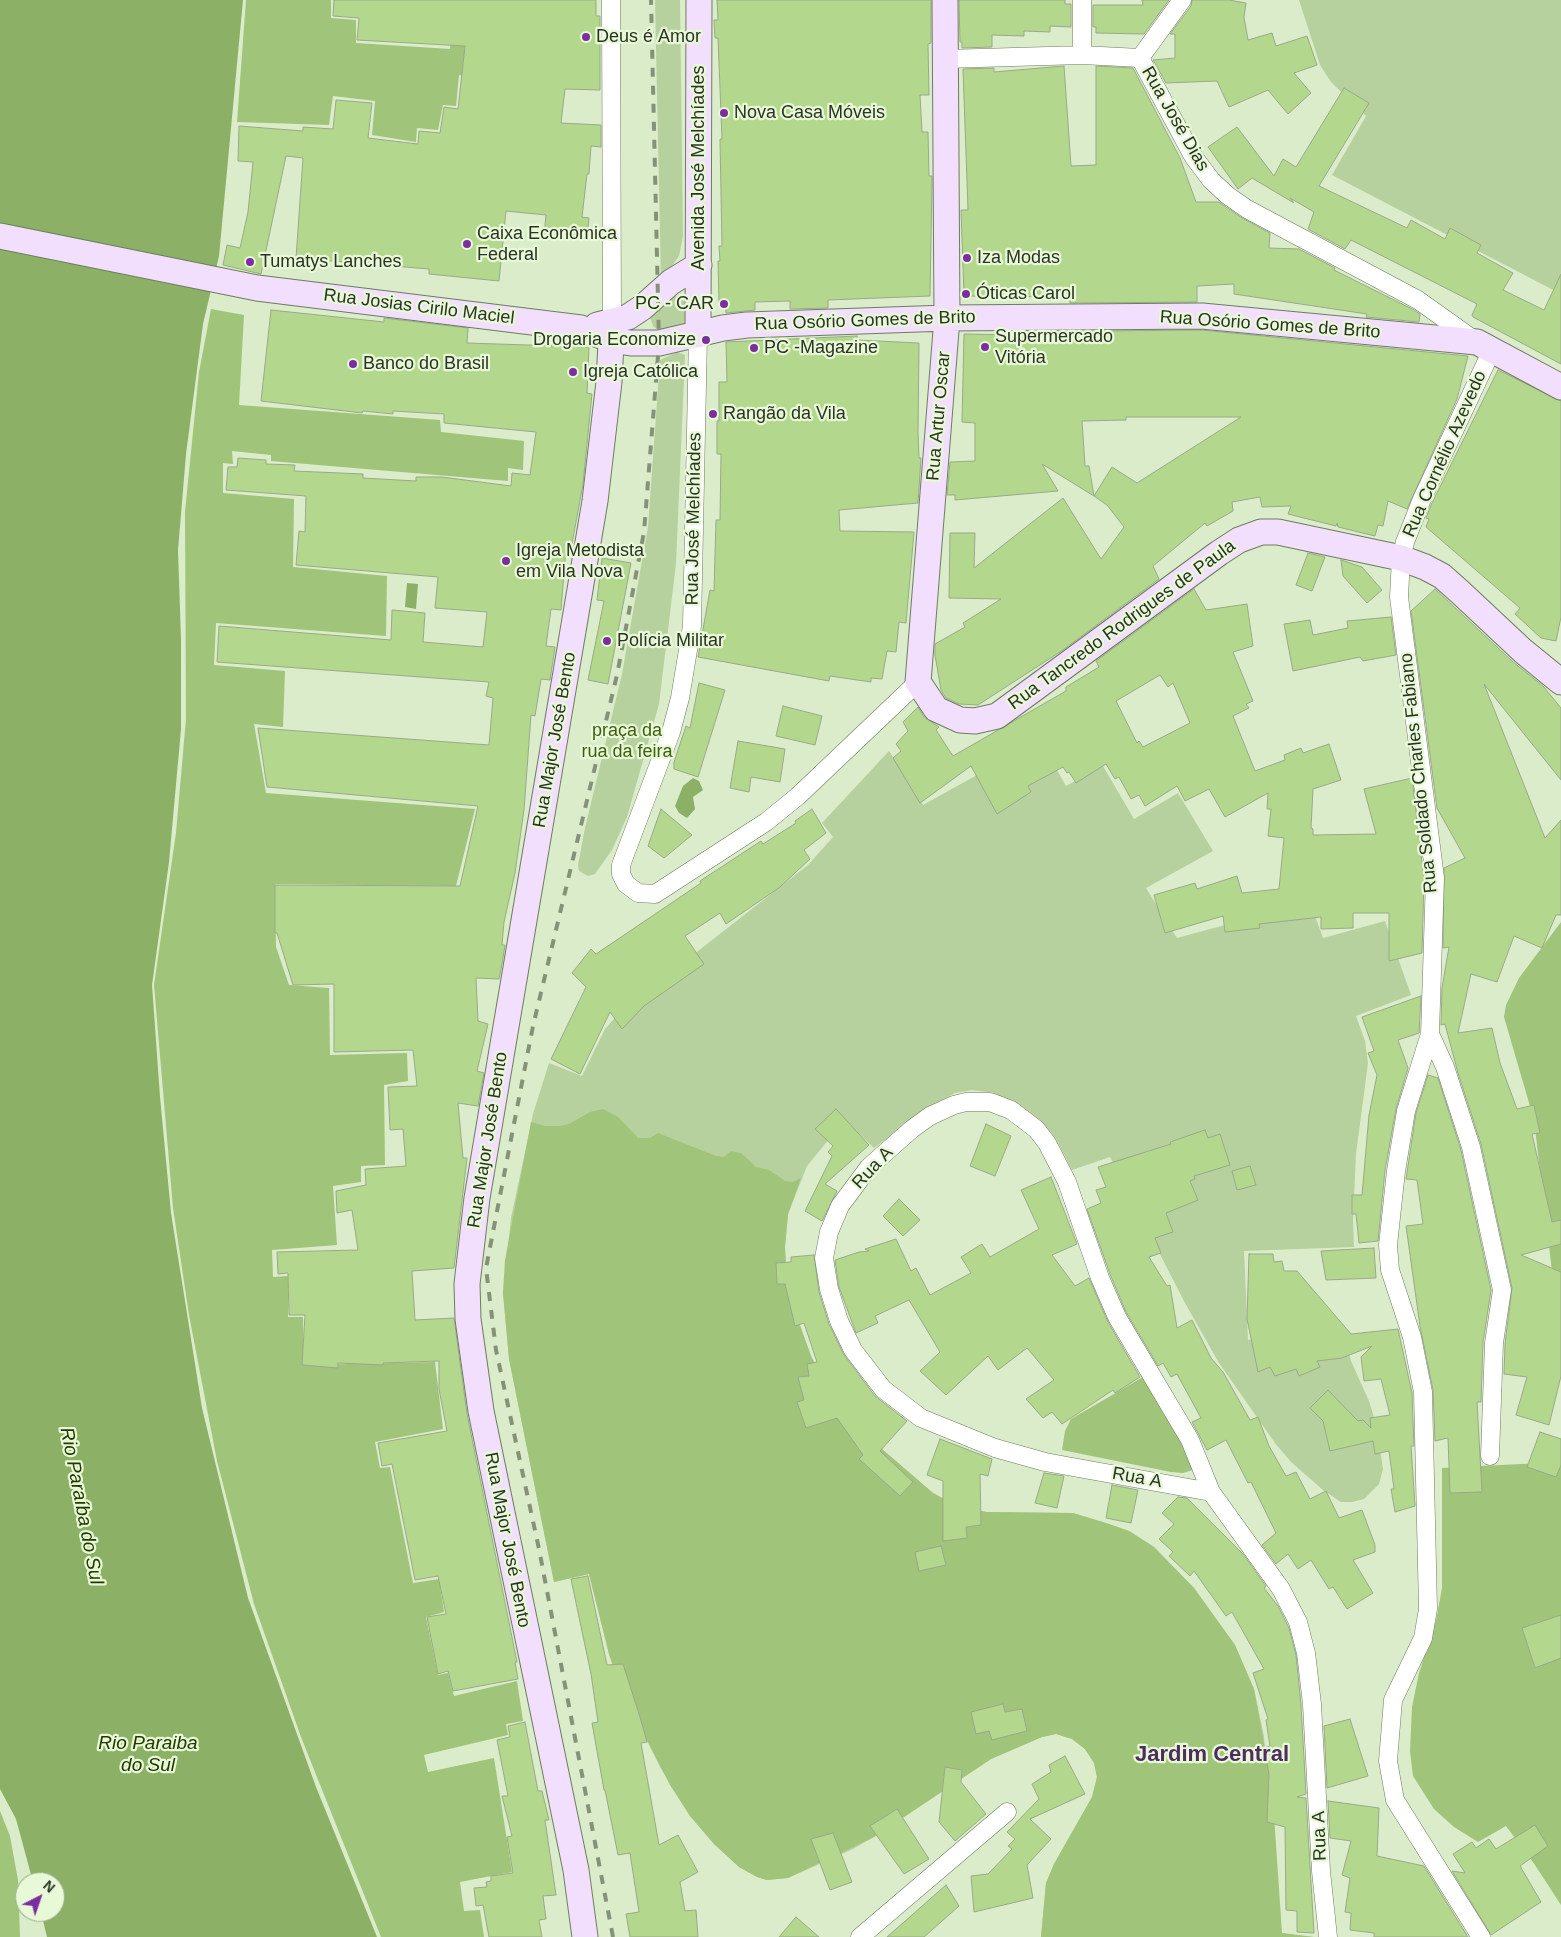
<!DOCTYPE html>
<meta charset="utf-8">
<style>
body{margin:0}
#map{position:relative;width:1561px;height:1937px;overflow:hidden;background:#daecc9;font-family:Helvetica,sans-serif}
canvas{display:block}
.north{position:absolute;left:15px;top:1872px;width:50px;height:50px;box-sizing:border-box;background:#e7f9d6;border:1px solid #9caa90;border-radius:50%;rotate:41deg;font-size:14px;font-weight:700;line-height:20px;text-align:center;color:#2c3326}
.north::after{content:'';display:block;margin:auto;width:18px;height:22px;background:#7c2ea0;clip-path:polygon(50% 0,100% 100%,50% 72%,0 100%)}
</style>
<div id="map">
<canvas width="1561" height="1937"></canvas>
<div class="north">N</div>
</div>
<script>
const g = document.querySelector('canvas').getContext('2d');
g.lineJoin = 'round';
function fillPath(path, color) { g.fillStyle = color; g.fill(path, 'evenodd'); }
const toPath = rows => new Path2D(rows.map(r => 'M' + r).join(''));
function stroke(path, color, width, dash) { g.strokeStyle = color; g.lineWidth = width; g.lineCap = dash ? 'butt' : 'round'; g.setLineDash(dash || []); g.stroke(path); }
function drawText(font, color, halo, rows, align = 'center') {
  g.font = font + ' Helvetica,sans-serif'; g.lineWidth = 4.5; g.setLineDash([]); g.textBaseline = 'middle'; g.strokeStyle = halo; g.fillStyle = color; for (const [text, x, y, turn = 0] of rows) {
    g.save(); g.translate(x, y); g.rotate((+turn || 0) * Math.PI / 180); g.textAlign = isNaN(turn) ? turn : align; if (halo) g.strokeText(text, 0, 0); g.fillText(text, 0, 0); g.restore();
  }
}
fillPath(toPath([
 [655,0,680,0,683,236,679,256,661,281],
 [1299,0,1561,0,1561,294,1332,175,1366,116,1331,82,1320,65],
 [673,295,681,298,687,305,685,326,660,332,653,326,650,317],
 [677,352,685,355,676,564,659,704,627,817,612,850,595,874,588,876,579,871,578,865,585,828,622,674,648,527,660,360],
 [1040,740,1066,786,1103,766,1134,819,1178,793,1213,851,1146,888,1177,938,1310,902,1323,938,1385,921,1411,995,1356,1016,1365,1041,1368,1063,1356,1154,1353,1220,1354,1247,1244,1251,1248,1340,1341,1324,1351,1361,1369,1401,1376,1424,1383,1469,1379,1484,1364,1499,1352,1502,1341,1502,1323,1490,1291,1462,1275,1443,1219,1363,1185,1303,1110,1157,1072,1170,1056,1139,1050,1131,1030,1113,994,1093,972,1090,955,1093,933,1105,874,1148,847,1122,830,1138,807,1166,788,1214,785,1247,788,1292,811,1356,821,1376,875,1443,933,1493,959,1507,987,1512,1073,1513,1106,1523,1129,1531,1154,1547,1194,1588,1235,1645,1254,1689,1264,1736,1279,1933,1314,1937,1041,1937,1046,1883,1054,1864,1092,1797,1097,1777,1094,1763,1085,1749,1072,1739,1056,1734,1042,1737,991,1759,874,1837,851,1850,788,1878,767,1880,757,1877,739,1867,714,1844,690,1816,660,1767,620,1687,609,1654,589,1574,554,1582,509,1359,503,1293,511,1218,533,1114,549,1063,582,1076,605,1029,620,1012,808,865,833,837,822,823,889,751,923,805]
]), '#b7d19e');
fillPath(toPath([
 [246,0,331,0,331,18,356,20,356,43,450,49,452,7,477,78,459,75,456,106,443,105,438,130,417,128,416,142,372,135,375,101,333,96,329,125,237,122],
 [211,309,244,315,239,405,440,420,441,432,524,441,523,470,508,468,508,481,271,461,271,455,232,451,233,464,223,463,223,493,294,499,293,567,387,576,386,636,216,623,214,665,285,671,283,727,254,724,266,793,475,809,456,886,275,884,276,947,289,985,329,988,330,1055,407,1053,408,1081,384,1085,385,1165,361,1166,361,1182,333,1186,337,1245,272,1250,273,1277,288,1276,288,1317,303,1317,304,1365,435,1362,443,1429,375,1442,380,1468,390,1467,413,1583,439,1579,444,1612,426,1617,438,1675,448,1673,454,1696,517,1681,523,1721,506,1724,508,1735,424,1755,428,1772,494,1758,512,1872,460,1882,464,1911,480,1910,484,1937,381,1937,301,1737,254,1604,217,1461,189,1315,173,1208,154,985,176,833,186,719,185,512,199,372],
 [1561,922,1561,1347,1534,1120,1504,1017,1506,1005,1519,978],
 [603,1109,618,1117,638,1138,650,1138,658,1133,716,1156,724,1157,731,1151,741,1153,756,1167,769,1170,785,1181,793,1182,801,1178,788,1214,785,1247,786,1273,788,1292,811,1356,821,1376,875,1443,933,1493,959,1507,987,1512,1073,1513,1106,1523,1129,1531,1154,1547,1194,1588,1235,1645,1254,1689,1272,1786,1282,1933,1314,1937,1041,1937,1046,1883,1054,1864,1092,1797,1097,1777,1094,1763,1085,1749,1072,1739,1056,1734,1042,1737,991,1759,874,1837,788,1878,767,1880,757,1877,739,1867,714,1844,690,1816,670,1785,620,1687,609,1654,589,1574,554,1582,509,1359,503,1293,505,1260,531,1122,545,1126,560,1126,569,1124,590,1112],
 [1143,1377,1195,1459,1193,1470,1183,1473,1171,1472,1062,1450,1065,1431,1071,1419],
 [1561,1462,1561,1905,1535,1865,1506,1826,1478,1842,1454,1827,1434,1809,1413,1776,1410,1751,1412,1707,1419,1673,1436,1621,1442,1588,1442,1468],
 [0,1811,10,1836,18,1880,20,1937,0,1937]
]), '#a0c47a');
fillPath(toPath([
 [0,0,243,0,219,256,203,324,186,454,178,550,181,639,181,729,169,862,152,985,160,1097,171,1213,202,1408,248,1598,316,1787,377,1937,47,1937,41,1912,55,1912,55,1882,33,1882,16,1819,0,1789],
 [407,583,418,584,416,609,405,607],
 [693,778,699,781,703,790,693,797,695,809,687,818,679,813,675,806,683,786]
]), '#8cb066');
const building = toPath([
 [334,0,596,0,596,16,600,16,600,90,565,89,561,123,601,125,601,147,591,146,589,174,587,174,582,217,589,218,587,239,544,235,546,215,506,211,499,281,429,274,429,269,296,258,303,158,286,156,261,274,223,265,227,245,240,248,248,212,253,162,238,161,239,126,303,131,303,127,333,129,336,100,372,103,368,138,418,144,419,131,440,133,444,107,458,109,465,46,357,40,359,18,333,16,334,0],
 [717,0,931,0,931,43,928,44,929,95,920,95,922,132,928,132,929,176,932,176,932,180,930,296,828,300,828,308,790,309,790,301,755,302,755,310,726,313,725,303,719,303,718,261,720,261,719,246,722,246,720,139,722,139,718,38,715,38,714,20,718,20,717,0],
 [959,0,1065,0,1065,4,1071,4,1071,27,1050,26,1050,32,1024,31,1024,36,992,35,992,47,962,48,962,42,960,42,959,0],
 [1142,0,1169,0,1144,34,1096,33,1096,27,1093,27,1093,5,1143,5,1142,0],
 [1192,0,1229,0,1246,3,1244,17,1248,40,1272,33,1276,46,1307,36,1317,65,1294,73,1311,93,1288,114,1268,90,1229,107,1217,81,1166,83,1153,60,1175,58,1175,34,1170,34,1191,6,1192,0],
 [1064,66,1071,166,1096,165,1096,66,1133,68,1180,158,1196,202,1219,202,1242,218,1270,233,1269,248,1299,249,1335,268,1334,270,1412,309,1420,314,1419,322,1366,317,1367,314,1234,294,1234,284,1197,286,1197,302,1070,303,1070,297,964,296,961,210,968,210,963,69,994,68,994,72,1064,66],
 [1344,88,1369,103,1319,186,1407,228,1411,220,1445,239,1450,228,1481,245,1477,253,1513,273,1503,290,1544,310,1561,274,1561,364,1473,317,1472,315,1477,304,1351,240,1345,249,1308,229,1314,212,1290,198,1294,203,1252,178,1238,189,1208,147,1237,127,1274,176,1283,159,1296,167,1344,88],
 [271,310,384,322,384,318,468,328,467,343,589,347,587,393,592,394,583,484,571,549,566,548,561,610,551,609,546,646,555,647,550,680,541,679,535,716,531,715,524,810,515,873,504,922,502,945,505,945,502,964,499,979,476,978,478,1021,488,1024,477,1071,484,1073,478,1106,458,1103,463,1158,467,1158,454,1268,412,1271,415,1320,454,1318,467,1414,517,1662,515,1662,518,1679,453,1691,448,1671,438,1674,427,1617,446,1614,438,1576,415,1580,392,1464,382,1466,378,1443,447,1431,439,1389,439,1361,383,1363,383,1365,338,1363,338,1368,302,1365,305,1315,289,1315,288,1273,278,1274,277,1252,358,1250,352,1210,337,1213,336,1191,366,1185,365,1169,406,1166,403,1129,390,1130,388,1087,417,1086,413,1050,334,1052,334,984,293,985,277,933,275,933,275,885,460,886,478,806,267,787,258,728,489,745,493,698,486,696,489,682,217,662,219,626,391,640,392,610,425,613,423,642,483,647,487,612,435,608,438,577,296,565,299,531,305,532,306,496,226,490,228,467,237,467,238,458,266,460,266,464,295,465,294,471,363,474,363,478,416,481,416,477,442,477,511,486,512,473,530,475,536,432,444,423,444,414,393,411,393,414,363,411,362,413,261,401,271,310],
 [1201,330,1468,356,1457,399,1407,509,1388,501,1383,526,1378,525,1375,536,1338,527,1337,523,1336,526,1288,514,1291,506,1262,507,1260,497,1232,502,1233,511,1207,526,1205,523,1153,566,1159,579,1063,650,978,705,959,704,946,698,941,690,935,655,935,644,965,627,963,623,1001,599,949,598,950,533,975,533,974,568,1063,498,1101,559,1124,527,1107,505,1094,496,1112,467,1137,483,1241,417,1126,417,1126,420,1082,421,1085,466,1089,466,1094,496,1042,464,1058,491,955,500,955,495,947,495,950,462,975,461,975,423,962,422,964,334,1019,335,1019,332,1201,330],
 [857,336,857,340,919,343,918,432,919,458,921,458,918,503,839,510,840,531,914,532,906,623,899,622,896,652,887,651,882,679,871,678,871,682,830,676,829,681,698,657,710,590,714,591,716,520,720,520,721,454,717,454,717,421,719,421,719,382,727,382,726,342,857,336],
 [1498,370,1561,401,1561,617,1556,641,1541,638,1515,614,1520,608,1426,527,1429,519,1426,518,1432,503,1498,370],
 [1308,553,1325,557,1312,591,1296,585,1308,553],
 [602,558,631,563,608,684,588,680,604,601,597,600,602,558],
 [1341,560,1362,567,1382,590,1367,603,1343,576,1341,560],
 [1194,589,1206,610,1247,604,1253,646,1233,652,1253,701,1246,704,1249,708,1233,716,1255,771,1285,760,1284,755,1301,748,1303,753,1329,744,1341,780,1313,789,1311,828,1313,829,1313,835,1376,834,1364,789,1412,778,1424,879,1422,953,1389,961,1389,913,1353,913,1353,928,1321,929,1321,917,1259,924,1260,928,1225,932,1223,916,1165,933,1154,895,1195,883,1197,889,1237,876,1242,893,1279,889,1284,838,1268,836,1271,809,1267,809,1268,793,1225,817,1209,789,1185,801,1177,786,1145,806,1139,795,1131,799,1119,777,1115,779,1106,764,1076,783,1069,772,1067,773,1063,767,1028,786,1031,792,997,814,971,766,920,803,893,758,901,751,896,744,908,731,903,722,918,707,924,717,939,727,936,730,953,756,1066,691,1066,687,1099,667,1096,661,1194,589],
 [1160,675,1168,687,1173,683,1190,723,1143,747,1139,741,1137,743,1116,701,1160,675],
 [1435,589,1513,662,1543,686,1561,708,1561,780,1484,684,1545,838,1561,820,1561,915,1556,915,1542,948,1514,936,1497,982,1471,974,1458,1033,1492,1028,1500,1063,1517,1109,1534,1105,1540,1133,1532,1134,1552,1222,1561,1220,1561,1244,1521,1255,1561,1272,1561,1376,1549,1425,1516,1415,1527,1377,1504,1374,1505,1344,1512,1288,1481,1144,1458,1073,1445,1024,1441,1025,1442,988,1449,947,1443,948,1444,868,1465,858,1437,808,1411,611,1435,589],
 [1391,617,1396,655,1363,661,1360,657,1293,671,1284,624,1310,620,1313,635,1348,628,1347,621,1391,617],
 [699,683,725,690,698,777,674,769,674,762,686,726,690,728,699,683],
 [783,706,822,716,815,745,776,736,783,706],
 [738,741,785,749,780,782,751,777,749,792,730,788,738,741],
 [661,809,692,835,664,858,648,846,661,809],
 [812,809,826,833,804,850,810,859,780,887,726,924,720,913,685,936,704,964,644,1006,622,1029,610,1012,580,1074,551,1059,586,987,572,973,591,949,596,954,701,883,700,881,761,841,763,844,796,823,795,821,812,809],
 [1421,996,1419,1033,1398,1040,1408,1068,1396,1109,1385,1170,1378,1241,1359,1243,1356,1214,1352,1214,1352,1195,1362,1195,1369,1115,1377,1075,1368,1053,1374,1051,1362,1017,1421,996],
 [1428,1075,1438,1078,1461,1150,1491,1290,1483,1342,1481,1402,1477,1402,1482,1492,1450,1493,1448,1438,1435,1441,1433,1390,1420,1326,1406,1226,1423,1224,1417,1180,1406,1179,1416,1113,1428,1075],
 [836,1109,869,1145,825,1184,837,1191,822,1221,805,1211,832,1156,828,1152,833,1146,815,1129,836,1109],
 [986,1124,1011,1136,995,1176,970,1166,986,1124],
 [1205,1130,1208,1138,1220,1134,1230,1165,1194,1176,1195,1179,1190,1181,1198,1200,1166,1213,1173,1232,1155,1238,1161,1253,1149,1257,1167,1286,1170,1285,1177,1328,1192,1320,1211,1358,1223,1372,1250,1420,1258,1417,1269,1446,1286,1476,1296,1472,1310,1499,1326,1491,1339,1518,1362,1510,1375,1545,1375,1552,1353,1560,1373,1593,1347,1609,1333,1587,1329,1589,1311,1560,1298,1569,1288,1554,1276,1564,1262,1545,1276,1533,1251,1482,1248,1483,1226,1440,1207,1450,1192,1422,1201,1418,1177,1374,1171,1377,1163,1363,1158,1366,1126,1312,1110,1274,1087,1209,1101,1203,1096,1190,1106,1187,1098,1167,1171,1144,1170,1142,1205,1130],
 [1250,1166,1256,1185,1237,1190,1232,1171,1250,1166],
 [1051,1177,1077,1244,1052,1255,1075,1286,1089,1278,1108,1322,1140,1377,1115,1393,1113,1390,1062,1424,1052,1412,1043,1418,1026,1399,1054,1380,1027,1348,998,1370,988,1356,946,1395,920,1371,940,1352,909,1300,875,1316,878,1323,856,1333,839,1287,835,1260,859,1252,869,1251,865,1249,896,1239,911,1271,916,1268,930,1295,971,1273,961,1257,982,1244,990,1257,1039,1229,1021,1190,1051,1177],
 [899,1199,920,1220,903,1236,883,1216,899,1199],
 [1374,1248,1376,1278,1326,1280,1321,1251,1374,1248],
 [1249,1254,1273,1254,1274,1262,1282,1261,1284,1271,1297,1271,1351,1334,1398,1329,1412,1393,1414,1446,1411,1446,1415,1506,1395,1512,1391,1489,1394,1489,1389,1451,1375,1454,1373,1441,1330,1451,1323,1421,1310,1408,1328,1390,1358,1421,1363,1420,1371,1428,1370,1418,1390,1415,1381,1379,1364,1381,1361,1357,1372,1346,1342,1358,1317,1361,1320,1367,1299,1376,1296,1369,1275,1376,1270,1367,1258,1372,1247,1319,1249,1254],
 [814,1255,819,1292,829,1324,844,1355,875,1396,907,1421,880,1451,913,1482,900,1496,859,1459,863,1455,837,1418,806,1428,797,1402,804,1400,798,1377,809,1376,807,1364,817,1362,804,1323,795,1326,785,1284,777,1284,776,1263,791,1262,791,1257,814,1255],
 [1540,1432,1561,1439,1561,1465,1556,1477,1527,1467,1540,1432],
 [940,1439,992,1459,988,1476,980,1474,981,1525,966,1527,967,1538,943,1541,943,1481,927,1475,940,1439],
 [1044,1473,1064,1476,1057,1508,1035,1503,1044,1473],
 [1112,1485,1138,1490,1131,1523,1106,1518,1112,1485],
 [1178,1497,1187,1498,1243,1554,1266,1586,1264,1588,1278,1606,1289,1628,1296,1655,1301,1705,1306,1794,1297,1797,1306,1798,1314,1933,1297,1932,1297,1911,1286,1910,1285,1827,1267,1822,1269,1774,1264,1748,1270,1746,1266,1720,1268,1719,1253,1673,1264,1669,1232,1612,1226,1616,1194,1571,1190,1576,1169,1556,1173,1552,1159,1539,1174,1524,1162,1513,1178,1497],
 [941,1546,946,1565,919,1571,915,1552,941,1546],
 [588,1576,607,1665,623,1664,640,1717,647,1742,641,1743,659,1845,678,1835,698,1872,680,1882,685,1911,696,1910,698,1937,630,1937,626,1914,639,1912,630,1853,618,1855,605,1790,604,1790,592,1723,598,1722,591,1674,571,1579,588,1576],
 [1561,1615,1561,1658,1535,1668,1522,1628,1561,1615],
 [1003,1704,1005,1712,1022,1709,1027,1731,992,1740,989,1731,976,1734,971,1712,1003,1704],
 [1350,1719,1368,1776,1327,1788,1324,1726,1350,1719],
 [525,1722,538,1791,542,1791,549,1820,545,1820,556,1895,543,1896,546,1919,539,1920,542,1937,489,1937,483,1905,476,1906,474,1888,487,1887,486,1882,491,1881,491,1876,513,1873,507,1837,512,1836,502,1796,508,1796,497,1740,510,1737,508,1726,525,1722],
 [1065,1756,1085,1794,1030,1819,1051,1839,1027,1865,1033,1898,974,1912,971,1876,988,1874,1012,1849,1008,1846,1015,1839,1007,1832,1039,1799,1032,1784,1051,1772,1049,1765,1065,1756],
 [945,1767,962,1770,961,1782,986,1814,955,1841,939,1822,945,1767],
 [1328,1801,1379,1808,1377,1856,1424,1866,1468,1937,1374,1937,1374,1933,1350,1930,1351,1913,1345,1912,1350,1878,1342,1875,1351,1841,1330,1838,1328,1801],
 [897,1809,929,1859,904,1874,870,1826,897,1809],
 [1535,1825,1548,1846,1520,1866,1541,1902,1491,1935,1452,1871,1465,1873,1453,1854,1472,1842,1476,1848,1489,1839,1496,1849,1535,1825],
 [833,1833,852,1882,830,1890,811,1839,833,1833],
 [946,1885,959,1906,924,1937,887,1937,946,1885],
 [796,1917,819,1937,779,1937,796,1917]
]);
fillPath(building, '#b3d88d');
stroke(building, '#99a989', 1);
const street = toPath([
 [611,0,612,323],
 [1082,0,1082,55],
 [1140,58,1193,156,1211,180,1227,195,1247,209,1418,300,1477,342],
 [1140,58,1182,0],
 [945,59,1082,55,1140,58],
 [698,335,692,626,680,698,671,732,621,865,621,874,626,884,638,893,655,894,766,822,798,796,918,682],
 [1430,1034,1406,1111,1396,1171,1388,1245,1390,1270,1412,1337,1423,1392,1428,1609,1423,1638,1393,1700,1388,1761,1395,1800,1481,1937],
 [1490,1456,1494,1343,1502,1290,1471,1147,1445,1067,1430,1034,1435,878,1399,597,1401,558,1405,542,1422,499,1492,350],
 [1211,1492,1045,1462,995,1448,921,1418,883,1389,853,1350,839,1321,829,1289,824,1258,829,1232,840,1206,869,1167,912,1129,930,1116,954,1105,966,1102,990,1102,1011,1110,1036,1129,1047,1143,1067,1182,1100,1278,1117,1317,1190,1440,1211,1492,1281,1589,1298,1622,1306,1653,1312,1704,1321,1871,1328,1937],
 [860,1937,1007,1812]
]);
const secondary = toPath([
 [945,0,947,318,918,682,936,709,960,720,975,721,997,716,1219,553,1239,540,1261,532,1278,532,1401,558,1425,567,1442,576,1460,592,1523,651,1561,682],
 [0,236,257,288,581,328,611,340,631,343,659,343,723,328,747,325,947,318,1202,316,1477,342,1561,387],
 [597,325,628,317,643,307,671,282,699,265],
 [698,335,699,0],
 [585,1937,576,1870,481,1411,468,1319,467,1284,477,1198,595,501,609,382,612,323]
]);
stroke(street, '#6e7d5e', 19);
stroke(secondary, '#6e7d5e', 27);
stroke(street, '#fff', 18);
stroke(secondary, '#f2defd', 25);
stroke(toPath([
 [613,1937,539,1549,496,1350,486,1268,533,1026,617,675,644,532,659,343,651,0]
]), '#859279', 4, [9, 9]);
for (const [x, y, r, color] of [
 [586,37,5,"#7c2ea0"],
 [724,113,5,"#7c2ea0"],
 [467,244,5,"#7c2ea0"],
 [967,258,5,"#7c2ea0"],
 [250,262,5,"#7c2ea0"],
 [966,294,5,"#7c2ea0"],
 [724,304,5,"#7c2ea0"],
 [706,340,5,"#7c2ea0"],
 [985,347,5,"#7c2ea0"],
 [754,348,5,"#7c2ea0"],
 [353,364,5,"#7c2ea0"],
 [573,372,5,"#7c2ea0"],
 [713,414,5,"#7c2ea0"],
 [506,561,5,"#7c2ea0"],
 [607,641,5,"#7c2ea0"]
]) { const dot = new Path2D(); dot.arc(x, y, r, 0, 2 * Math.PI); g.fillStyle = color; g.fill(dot); stroke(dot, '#e7f9d6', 2); }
drawText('18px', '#2c3326', '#e7f9d6', [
 ["Deus é Amor",596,37],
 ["Nova Casa Móveis",734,113],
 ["Caixa Econômica",477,234],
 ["Federal",477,255],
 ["Iza Modas",977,258],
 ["Tumatys Lanches",260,262],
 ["Óticas Carol",976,294],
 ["PC - CAR",714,304,"right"],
 ["Supermercado",995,337],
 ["Vitória",995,358],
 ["Drogaria Economize",696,340,"right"],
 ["PC -Magazine",764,348],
 ["Banco do Brasil",363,364],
 ["Igreja Católica",583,372],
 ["Rangão da Vila",723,414],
 ["Igreja Metodista",516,551],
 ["em Vila Nova",516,572],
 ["Polícia Militar",617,641]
], 'left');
drawText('18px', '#2c3326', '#e7f9d6', [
 ["Rua José Dias",1175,119,60],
 ["Avenida José Melchíades",699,168,-90],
 ["Rua Josias Cirilo Maciel",419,307,7],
 ["Rua Osório Gomes de Brito",865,321,-2],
 ["Rua Osório Gomes de Brito",1270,325,4],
 ["Rua Artur Oscar",939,416,-85],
 ["Rua Cornélio Azevedo",1445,454,-66],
 ["Rua José Melchíades",694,519,-89],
 ["Rua Tancredo Rodrigues de Paula",1122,625,-36],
 ["Rua Major José Bento",555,740,-80],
 ["Rua Soldado Charles Fabiano",1419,773,-96],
 ["Rua Major José Bento",488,1140,-81],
 ["Rua A",873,1168,-47],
 ["Rua A",1137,1478,10],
 ["Rua Major José Bento",507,1540,79],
 ["Rua A",1320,1836,-92]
]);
drawText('18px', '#3f5e0f', '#e7f9d6', [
 ["praça da",627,731],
 ["rua da feira",627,752]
]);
drawText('italic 19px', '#243902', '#e7f9d6', [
 ["Rio Paraíba do Sul",81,1506,79],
 ["Rio Paraiba",148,1744],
 ["do Sul",148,1766]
]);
drawText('bold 22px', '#4f2b62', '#e7f9d6', [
 ["Jardim Central",1212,1755]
]);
</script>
